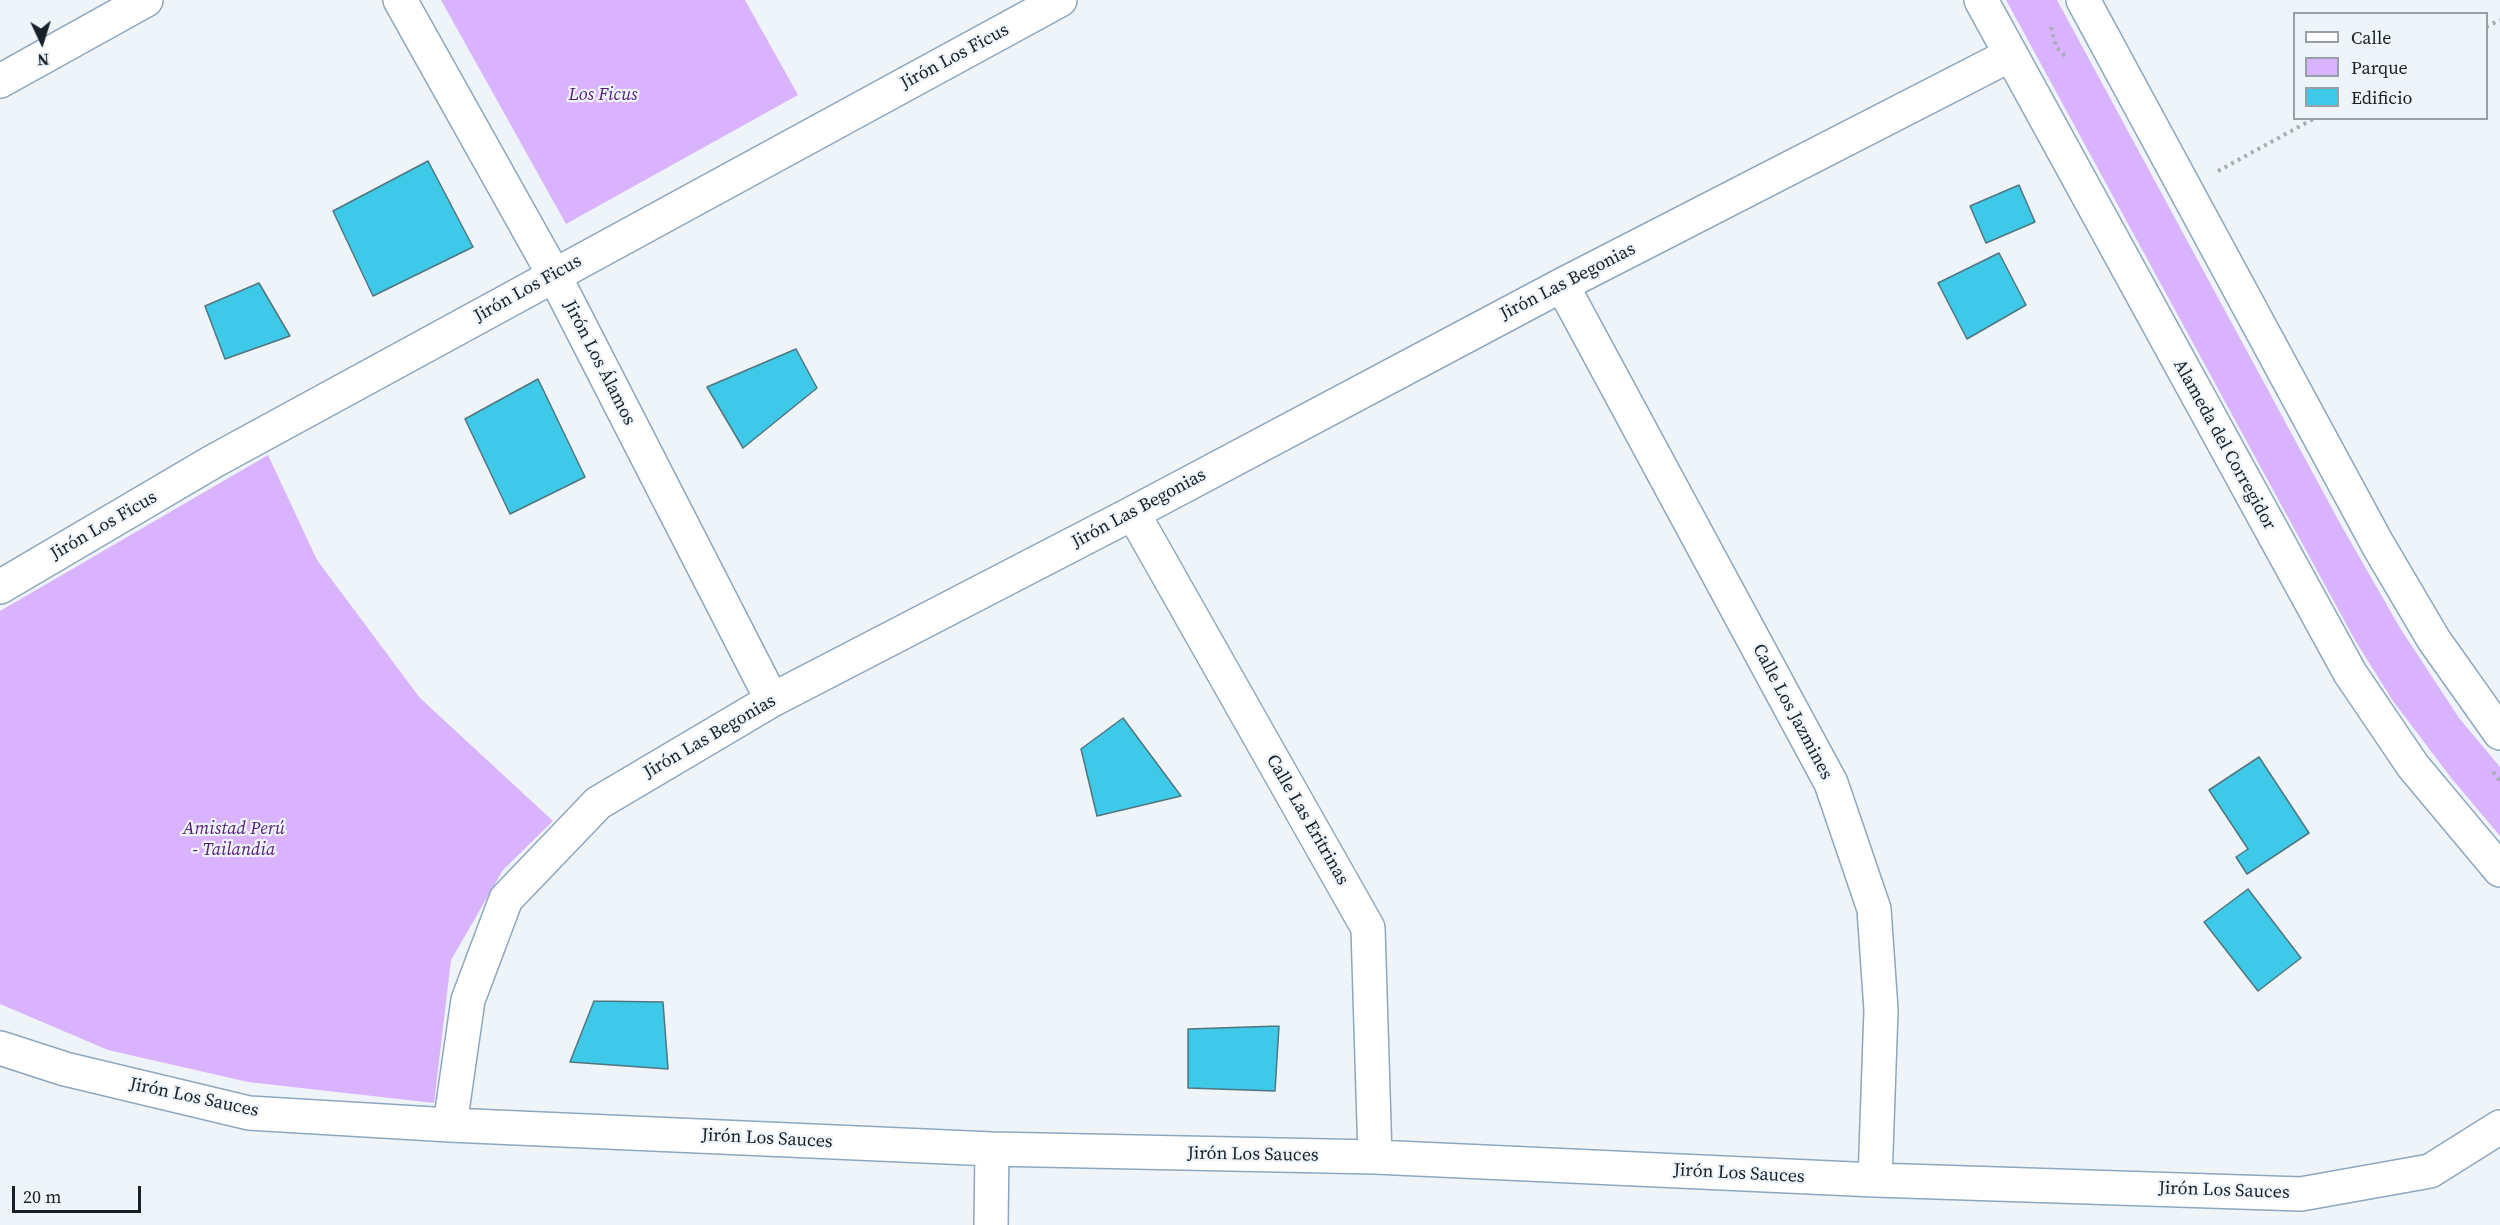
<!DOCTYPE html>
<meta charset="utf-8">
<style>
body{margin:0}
#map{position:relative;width:2500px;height:1225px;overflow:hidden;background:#eff4f9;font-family:"Source Serif 4",serif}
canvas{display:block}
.legend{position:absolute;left:2293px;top:12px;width:195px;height:108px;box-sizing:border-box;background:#eff4f9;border:2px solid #989fa6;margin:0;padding:8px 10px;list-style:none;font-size:18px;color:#162029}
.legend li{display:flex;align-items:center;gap:12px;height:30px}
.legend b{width:30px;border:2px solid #989fa6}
.north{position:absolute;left:12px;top:12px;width:60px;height:60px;-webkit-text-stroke:4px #eff4f9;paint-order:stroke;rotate:176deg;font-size:16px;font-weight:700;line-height:24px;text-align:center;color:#162029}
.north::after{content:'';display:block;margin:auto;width:21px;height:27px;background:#162029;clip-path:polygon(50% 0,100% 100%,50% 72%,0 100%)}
.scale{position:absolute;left:12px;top:1186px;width:129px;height:27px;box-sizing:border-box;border:3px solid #162029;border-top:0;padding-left:8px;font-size:18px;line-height:21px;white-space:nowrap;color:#162029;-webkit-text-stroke:4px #eff4f9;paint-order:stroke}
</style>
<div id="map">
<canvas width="2500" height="1225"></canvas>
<ul class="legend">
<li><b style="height:8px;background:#fff"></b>Calle</li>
<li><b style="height:16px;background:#dab3fe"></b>Parque</li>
<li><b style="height:16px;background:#3dc9e7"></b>Edificio</li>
</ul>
<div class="north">N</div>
<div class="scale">20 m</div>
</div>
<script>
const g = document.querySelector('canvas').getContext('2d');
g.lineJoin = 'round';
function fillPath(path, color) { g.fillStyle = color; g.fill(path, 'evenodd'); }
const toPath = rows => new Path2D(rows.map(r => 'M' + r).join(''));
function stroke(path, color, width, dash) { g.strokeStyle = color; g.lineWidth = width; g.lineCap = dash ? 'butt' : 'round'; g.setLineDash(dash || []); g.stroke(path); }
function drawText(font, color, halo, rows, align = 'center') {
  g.font = font + ' "Source Serif 4",serif'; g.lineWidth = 4.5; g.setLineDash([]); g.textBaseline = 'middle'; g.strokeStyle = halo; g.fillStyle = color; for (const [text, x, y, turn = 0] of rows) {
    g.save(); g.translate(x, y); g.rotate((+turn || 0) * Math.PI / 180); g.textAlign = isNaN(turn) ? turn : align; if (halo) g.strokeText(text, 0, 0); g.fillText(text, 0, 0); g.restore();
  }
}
fillPath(toPath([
 [441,0,745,0,798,95,566,224],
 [2006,0,2057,0,2341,525,2400,628,2459,718,2500,767,2500,836,2452,779,2393,701,2356,642],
 [268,455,317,560,420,698,553,821,503,870,451,960,434,1103,248,1082,108,1050,0,1004,0,611]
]), '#dab3fe');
const building = toPath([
 [428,161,473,247,373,296,333,211,428,161],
 [2019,185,2035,222,1986,243,1970,206,2019,185],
 [1999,253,2026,305,1967,339,1938,283,1999,253],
 [259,283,290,336,225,359,205,306,259,283],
 [796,349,817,388,743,448,707,387,796,349],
 [538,379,585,477,510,514,465,419,538,379],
 [1123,718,1181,796,1097,816,1081,749,1123,718],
 [2259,757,2309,833,2247,874,2236,857,2248,849,2209,790,2259,757],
 [2248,889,2301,958,2258,991,2204,922,2248,889],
 [594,1001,663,1002,668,1069,570,1062,594,1001],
 [1279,1026,1275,1091,1188,1088,1188,1029,1279,1026]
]);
fillPath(building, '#3dc9e7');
stroke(building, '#507680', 1.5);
const street = toPath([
 [400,0,554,275,772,700],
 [0,81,146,0],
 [1562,285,1831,783,1874,909,1881,1010,1875,1180],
 [1133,513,1368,928,1375,1157],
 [0,587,214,461,1060,0],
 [0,1048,65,1069,249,1113,450,1125,992,1149,1375,1157,1875,1180,2301,1194,2430,1171,2500,1127],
 [450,1125,468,1000,506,899,598,803,772,700,1133,513,1562,285,2010,55],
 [991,1225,992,1149]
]);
const secondary = toPath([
 [1981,0,2350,673,2413,766,2500,870],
 [2083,0,2378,545,2434,640,2500,733]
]);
stroke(street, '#8da7be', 36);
stroke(secondary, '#8da7be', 36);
stroke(toPath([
 [2051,27,2056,47,2068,59],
 [2486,27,2500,20],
 [2218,171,2315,118],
 [2493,772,2500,781]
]), '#a5acb2', 4, [3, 4.5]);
stroke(street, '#fff', 33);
stroke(secondary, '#fff', 33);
drawText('18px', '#162029', '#eff4f9', [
 ["Jirón Los Ficus",955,57,-28],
 ["Jirón Las Begonias",1568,282,-27],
 ["Jirón Los Ficus",528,289,-29],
 ["Jirón Los Álamos",599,363,63],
 ["Alameda del Corregidor",2224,445,61],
 ["Jirón Las Begonias",1139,509,-28],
 ["Jirón Los Ficus",104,526,-30],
 ["Calle Los Jazmines",1792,712,62],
 ["Jirón Las Begonias",710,737,-30],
 ["Calle Las Eritrinas",1307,820,60],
 ["Jirón Los Sauces",194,1098,12],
 ["Jirón Los Sauces",767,1139,3],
 ["Jirón Los Sauces",1253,1155,1],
 ["Jirón Los Sauces",1739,1174,3],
 ["Jirón Los Sauces",2224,1191,2]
]);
drawText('italic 18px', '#551c7b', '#eff4f9', [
 ["Los Ficus",603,95],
 ["Amistad Perú",234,829],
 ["- Tailandia",234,850]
]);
</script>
